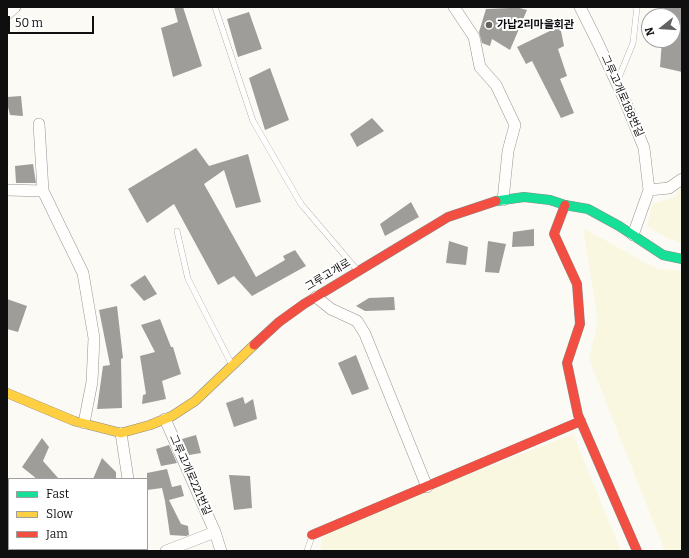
<!DOCTYPE html>
<meta charset="utf-8">
<style>
body{margin:0}
#map{position:relative;width:689px;height:558px;overflow:hidden;background:#fcfaf4;font-family:Bitter,serif}
canvas{display:block}
.frame{position:absolute;inset:0;border:8px solid #0f0f0f;pointer-events:none}
.legend{position:absolute;left:8px;top:478px;width:140px;height:72px;box-sizing:border-box;background:#fff;border:1px solid #9f9f9f;margin:0;padding:5px 7px;list-style:none;font-size:12px;color:#0f0f0f}
.legend li{display:flex;align-items:center;gap:8px;height:20px}
.legend b{width:20px;border:1px solid #9f9f9f}
.north{position:absolute;left:641px;top:8px;width:40px;height:40px;box-sizing:border-box;background:#fff;border:1px solid #9f9f9f;border-radius:50%;rotate:253deg;font-size:11px;font-weight:700;line-height:16px;text-align:center;color:#0f0f0f}
.north::after{content:'';display:block;margin:auto;width:14px;height:18px;background:#62615f;clip-path:polygon(50% 0,100% 100%,50% 72%,0 100%)}
.scale{position:absolute;left:8px;top:16px;width:86px;height:18px;box-sizing:border-box;border:2px solid #0f0f0f;border-top:0;padding-left:5px;font-size:12px;line-height:14px;white-space:nowrap;color:#0f0f0f;-webkit-text-stroke:3px #fff;paint-order:stroke}
</style>
<div id="map">
<canvas width="689" height="558"></canvas>
<div class="frame"></div>
<ul class="legend">
<li><b style="height:5px;background:#16e098"></b>Fast</li>
<li><b style="height:5px;background:#ffcf43"></b>Slow</li>
<li><b style="height:5px;background:#f24e42"></b>Jam</li>
</ul>
<div class="north">N</div>
<div class="scale">50 m</div>
</div>
<script>
const g = document.querySelector('canvas').getContext('2d');
g.lineJoin = 'round';
function fillPath(path, color) { g.fillStyle = color; g.fill(path, 'evenodd'); }
const toPath = rows => new Path2D(rows.map(r => 'M' + r).join(''));
function stroke(path, color, width, dash) { g.strokeStyle = color; g.lineWidth = width; g.lineCap = dash ? 'butt' : 'round'; g.setLineDash(dash || []); g.stroke(path); }
function drawText(font, color, halo, rows, align = 'center') {
  g.font = font + ' Bitter,"Noto Sans KR",serif'; g.lineWidth = 4; g.setLineDash([]); g.textBaseline = 'middle'; g.strokeStyle = halo; g.fillStyle = color; for (const [text, x, y, turn = 0] of rows) {
    g.save(); g.translate(x, y); g.rotate((+turn || 0) * Math.PI / 180); g.textAlign = isNaN(turn) ? turn : align; if (halo) g.strokeText(text, 0, 0); g.fillText(text, 0, 0); g.restore();
  }
}
fillPath(toPath([
 [682,184,682,243,667,238,647,226,653,204,675,197],
 [583,228,657,269,682,271,682,551,665,551,589,359,598,322],
 [573,434,621,551,320,551,323,531]
]), '#f9f7e0');
fillPath(toPath([
 [174,7,183,7,202,66,173,77,161,28,178,22],
 [511,7,516,7,527,10,510,50,492,39,490,46,482,43,479,32,486,9,510,8],
 [664,7,682,7,682,72,660,67,662,40,673,40,673,16,663,16],
 [249,12,262,49,238,57,227,19],
 [560,26,564,46,558,49,567,76,560,79,574,113,561,118,532,61,526,64,517,47],
 [270,68,289,120,265,130,249,78],
 [21,96,23,116,10,115,7,103,7,97],
 [372,118,384,131,357,147,350,134],
 [196,148,209,166,248,154,261,202,236,208,224,170,204,184,256,277,285,260,283,256,295,250,306,266,252,296,234,276,218,285,174,204,147,223,128,189],
 [33,164,36,183,16,183,15,166],
 [411,202,419,217,385,236,380,224],
 [534,229,534,246,512,247,513,232],
 [449,241,468,247,466,265,446,263],
 [488,241,506,244,499,273,485,272],
 [145,275,157,294,144,301,130,285],
 [394,297,395,310,365,311,356,306,369,298],
 [7,299,27,306,18,332,7,329],
 [117,306,123,358,121,359,122,408,97,409,103,366,110,365,99,310],
 [160,319,171,347,173,347,181,374,162,381,166,399,142,404,143,395,146,394,140,356,155,352,141,325],
 [356,355,369,389,352,395,338,363],
 [243,397,245,404,253,399,257,419,234,427,226,403],
 [196,435,201,453,189,455,182,439],
 [42,438,49,447,43,461,59,479,37,479,22,467],
 [169,445,177,463,161,466,156,449],
 [102,458,116,472,116,479,93,479],
 [167,469,172,487,181,485,184,496,169,500,181,524,188,526,189,535,186,536,170,535,165,501,162,488,147,490,147,473],
 [229,475,250,476,252,508,234,510]
]), '#9f9d99');
const lane = toPath([
 [215,7,253,121,301,204,358,271],
 [617,82,633,43,637,7],
 [177,231,188,279,232,365],
 [307,551,312,536]
]);
const street = toPath([
 [454,7,474,37,480,67,496,85,515,125,508,151,503,200],
 [580,7,598,43,625,101,644,148,649,190,633,235],
 [7,14,15,7],
 [39,124,43,191],
 [7,190,43,191,83,273,94,338,92,382,84,423],
 [649,190,669,188,682,179],
 [316,297,331,309,357,321,365,334,427,487],
 [165,419,215,532,221,551],
 [121,433,128,479],
 [141,549,141,551],
 [166,551,215,532]
]);
const fast = toPath([
 [496,201,524,197,550,200,565,205,588,209,619,226,663,255,682,259]
]);
const slow = toPath([
 [7,393,74,421,121,433,150,425,172,416,195,401,254,345]
]);
const jam = toPath([
 [565,205,554,234,577,284,580,324,567,363,578,415,637,551],
 [254,345,279,322,304,304,448,217,496,201],
 [312,535,581,421]
]);
stroke(lane, '#969592', 6);
stroke(street, '#969592', 12);
stroke(fast, '#8c8b89', 10);
stroke(slow, '#8c8b89', 10);
stroke(jam, '#8c8b89', 10);
stroke(lane, '#fffefd', 5.5);
stroke(street, '#fffefd', 11);
stroke(fast, '#16e098', 9);
stroke(slow, '#ffcf43', 9);
stroke(jam, '#f24e42', 9);
for (const [x, y, r, color] of [
 [489,25,4,"#62615f"]
]) { const dot = new Path2D(); dot.arc(x, y, r, 0, 2 * Math.PI); g.fillStyle = color; g.fill(dot); stroke(dot, '#fff', 1.5); }
drawText('bold 11px', '#0f0f0f', '#fff', [
 ["가납2리마을회관",497,25]
], 'left');
drawText('11px', '#0f0f0f', '#fff', [
 ["그루고개로188번길",622,96,66],
 ["그루고개로",328,275,-31],
 ["그루고개로221번길",190,475,66]
]);
</script>
